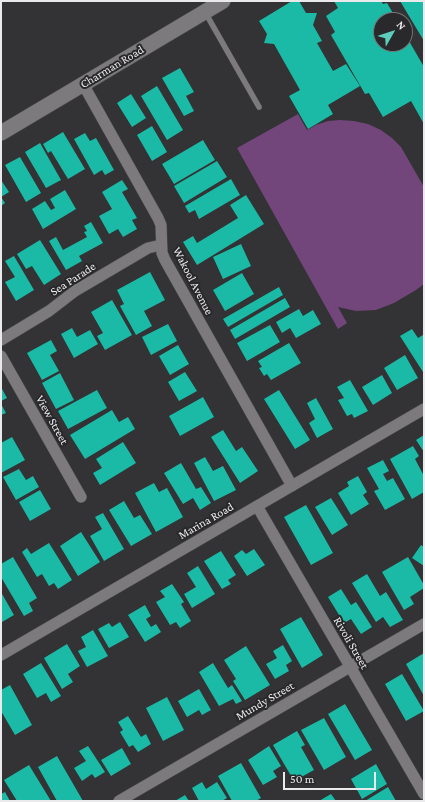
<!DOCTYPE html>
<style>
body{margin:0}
#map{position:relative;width:425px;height:802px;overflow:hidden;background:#333234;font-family:"Crimson Pro",serif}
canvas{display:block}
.frame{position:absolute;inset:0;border:2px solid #eae9eb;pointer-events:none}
.north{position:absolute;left:373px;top:12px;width:40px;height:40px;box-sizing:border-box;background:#29282a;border:1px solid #767577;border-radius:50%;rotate:51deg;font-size:11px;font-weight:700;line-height:16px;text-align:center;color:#eae9eb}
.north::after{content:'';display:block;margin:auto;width:14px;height:18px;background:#5bcebb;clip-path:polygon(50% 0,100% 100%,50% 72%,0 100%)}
.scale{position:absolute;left:283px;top:772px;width:93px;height:18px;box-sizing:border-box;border:2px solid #eae9eb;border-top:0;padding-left:5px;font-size:12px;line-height:14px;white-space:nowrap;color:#eae9eb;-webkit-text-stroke:3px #29282a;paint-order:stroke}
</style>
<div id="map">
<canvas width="425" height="802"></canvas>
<div class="frame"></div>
<div class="north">N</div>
<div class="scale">50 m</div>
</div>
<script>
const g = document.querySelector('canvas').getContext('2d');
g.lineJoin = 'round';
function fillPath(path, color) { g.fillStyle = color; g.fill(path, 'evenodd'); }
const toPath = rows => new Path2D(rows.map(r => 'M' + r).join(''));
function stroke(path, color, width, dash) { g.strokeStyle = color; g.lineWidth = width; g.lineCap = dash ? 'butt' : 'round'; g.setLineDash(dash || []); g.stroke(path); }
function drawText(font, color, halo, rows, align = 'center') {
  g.font = font + ' "Crimson Pro",serif'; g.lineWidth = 4; g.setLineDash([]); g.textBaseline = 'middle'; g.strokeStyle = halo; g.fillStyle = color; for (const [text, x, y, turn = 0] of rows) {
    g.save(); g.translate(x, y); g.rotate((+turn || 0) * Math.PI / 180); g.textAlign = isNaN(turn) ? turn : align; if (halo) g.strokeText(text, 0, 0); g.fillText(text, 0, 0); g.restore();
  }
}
fillPath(toPath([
 [298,114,307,130,316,125,328,121,340,120,354,121,368,124,381,130,392,138,401,147,424,187,424,284,416,290,394,303,376,310,356,311,338,307,347,323,338,329,237,148]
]), '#72457b');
fillPath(toPath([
 [292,1,299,1,306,13,317,13,313,25,322,41,317,43,333,71,346,64,360,86,328,105,333,114,308,129,289,96,300,90,274,44,264,43,267,34,259,21],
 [334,1,381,1,383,4,387,3,397,20,381,20,381,44,405,44,405,34,424,67,424,124,411,101,383,117,369,93,365,94,331,35,335,32,326,16,338,8],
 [400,1,424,1,424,41],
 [180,68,194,92,186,96,194,111,184,116,162,78],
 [157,86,183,130,167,140,141,96],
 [131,94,146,118,132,127,117,103],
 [152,126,167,152,152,161,137,135],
 [63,132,85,169,68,179,51,151,48,153,43,144],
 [85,133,90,141,96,138,114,170,105,175,102,170,94,175,74,139],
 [203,140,215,160,174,184,162,164],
 [40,143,61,180,46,188,25,152],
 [20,157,41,193,26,202,5,165],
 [217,161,227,177,184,203,174,186],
 [231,179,240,195,199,219,195,210,189,213,185,206],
 [1,180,9,192,1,197],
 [122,180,128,189,122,192,137,218,132,220,137,229,123,237,118,229,109,234,99,216,112,209,102,192],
 [65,190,76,209,43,229,32,209,45,201,51,210,55,208,50,199],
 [246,195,264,224,197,265,183,242,193,236,197,243,238,218,230,205],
 [1,197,5,203,1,206],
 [91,222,103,243,79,256,82,261,66,270,49,241,56,237,63,250,87,237,84,232,87,231,84,226],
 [40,240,61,274,44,285,32,266,26,269,17,254],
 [241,244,251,266,223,279,213,257],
 [14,256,34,290,16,301,5,282,15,277,5,261],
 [150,272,165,300,144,311,152,326,136,335,120,306,124,304,117,290],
 [242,273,254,294,225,311,213,290],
 [279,287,283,295,228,327,223,319],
 [285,298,290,307,235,339,230,330],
 [112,300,132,335,105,350,97,336,103,333,91,312],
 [299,309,303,316,313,310,321,324,296,338,290,328,282,333,276,322],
 [168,324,177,341,151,355,142,337],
 [270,325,280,342,247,361,237,343],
 [72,328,77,337,90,330,98,344,74,358,61,334],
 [412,329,418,338,423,335,424,336,424,371,423,372,400,336],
 [51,340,57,351,50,355,59,371,42,380,27,353],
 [289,343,301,363,271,380,267,374,264,376,259,368,262,367,258,361],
 [178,345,189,364,170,375,159,356],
 [405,355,418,378,397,390,384,368],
 [185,372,197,391,179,401,168,382],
 [60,373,74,400,56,409,42,383],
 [382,375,392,393,373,405,362,387],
 [350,380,368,411,354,418,352,414,347,416,338,400,344,398,337,387],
 [1,387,7,398,1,401],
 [97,390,107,408,68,429,58,411],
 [279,390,310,440,295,449,264,399],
 [203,397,214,417,180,436,169,416],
 [316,398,333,429,317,438,309,423,315,419,307,403],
 [1,404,6,413,1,415],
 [112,410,119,422,128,417,135,429,85,459,70,435],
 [223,430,236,451,242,447,258,471,240,483,211,437],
 [424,435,424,452,416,440],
 [12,437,25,460,1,473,1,443],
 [123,442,136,463,100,485,93,473,102,468,96,459],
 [413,446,419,456,415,459,424,476,424,492,412,499,390,459],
 [205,457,213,471,223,466,236,490,214,501,194,463],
 [383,460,389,471,383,474,387,481,393,478,405,499,385,510,374,491,379,489,367,468],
 [181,463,196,489,201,487,211,503,200,510,193,498,183,504,164,473],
 [19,469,26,480,33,476,39,487,16,500,3,477],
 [358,476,367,492,363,495,369,504,351,515,338,493,349,486,347,482],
 [154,483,159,492,167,488,183,517,156,532,135,493],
 [40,490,51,509,30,521,19,502],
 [331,498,348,525,332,535,315,507],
 [124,501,134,518,140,515,152,534,131,546,109,510],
 [306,505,333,553,311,565,284,517],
 [103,513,124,549,104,561,90,536,102,529,95,517],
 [81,532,100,562,78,576,60,546],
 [49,543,72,580,58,589,54,583,49,586,42,574,37,577,22,552,27,548,31,554],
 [421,545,424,547,424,566,412,558],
 [254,549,265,565,247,576,234,556,242,550,246,554],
 [221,551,236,575,228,580,231,584,222,589,204,561],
 [13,557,37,598,29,603,33,611,24,616,1,577,1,564],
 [408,557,424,585,424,588,410,597,414,604,404,610,382,572],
 [198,566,215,594,192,608,184,594,196,587,187,573],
 [367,574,380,596,386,592,403,620,390,627,383,617,376,622,352,583],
 [172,584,184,602,181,604,191,621,180,628,176,622,170,625,156,602,165,597,160,591],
 [341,589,351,605,356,602,372,627,361,634,351,619,344,623,328,597],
 [1,592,14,615,2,622,1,620],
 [145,605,151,616,146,619,151,627,156,624,161,632,145,642,128,615],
 [301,617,323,655,302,668,280,629],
 [120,622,129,637,109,648,98,629,109,623,112,627],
 [93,630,108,656,87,667,78,651,86,647,81,637],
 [67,644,80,666,68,674,73,682,62,689,44,658],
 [283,645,292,661,286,665,289,671,275,679,266,664,277,658,273,651],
 [246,646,270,685,245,700,233,681,236,679,224,660],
 [424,653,424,696,406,664],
 [41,663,61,696,51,702,46,693,37,698,23,674],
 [213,663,228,688,232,685,242,701,236,704,233,699,219,706,199,672],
 [402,674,424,711,406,721,385,684],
 [10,685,32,725,15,735,1,711,1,690],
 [199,689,211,710,202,715,199,710,187,717,178,701],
 [167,697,184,730,163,741,146,708],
 [345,704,372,750,355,760,328,714],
 [128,716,141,737,146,734,151,744,138,752,133,745,129,747,120,732,123,730,118,722],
 [324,718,346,757,324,770,301,730],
 [297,731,305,745,301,747,314,770,294,781,273,745],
 [88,746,105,772,95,778,92,774,82,781,74,768,86,761,79,751],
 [269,746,281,766,273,771,277,777,263,785,248,760],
 [122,748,131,764,111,776,101,760],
 [57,756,83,801,57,801,38,767],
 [241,763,261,798,256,801,232,801,218,776],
 [376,764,387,784,362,799,351,779],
 [29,765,51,801,17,801,4,780],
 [202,782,206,789,217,782,227,798,222,801,199,801,192,788],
 [388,787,396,801,365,801],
 [5,792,10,801,1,801,1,794],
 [331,794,336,801,319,801],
 [185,795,189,801,175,801]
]), '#1abaa6');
const lane = toPath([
 [205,12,259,107]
]);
const street = toPath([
 [83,84,158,218,161,225,162,253,165,260,292,486],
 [1,340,49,311,75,291,148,248,161,245],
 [1,356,81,497],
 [257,506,424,794],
 [1,655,424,409],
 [119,801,424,624]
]);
const secondary = toPath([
 [1,133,223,1]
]);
stroke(lane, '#514f51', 6);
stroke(street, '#514f51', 12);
stroke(secondary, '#514f51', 16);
stroke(lane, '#7c7a7c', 5.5);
stroke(street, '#7c7a7c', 11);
stroke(secondary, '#7c7a7c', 15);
drawText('12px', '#eae9eb', '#29282a', [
 ["Charman Road",112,67,-31],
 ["Sea Parade",73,279,-33],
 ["Wakool Avenue",193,281,63],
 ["View Street",52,420,61],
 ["Marina Road",206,521,-30],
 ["Rivoli Street",351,643,60],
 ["Mundy Street",265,701,-30]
]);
</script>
